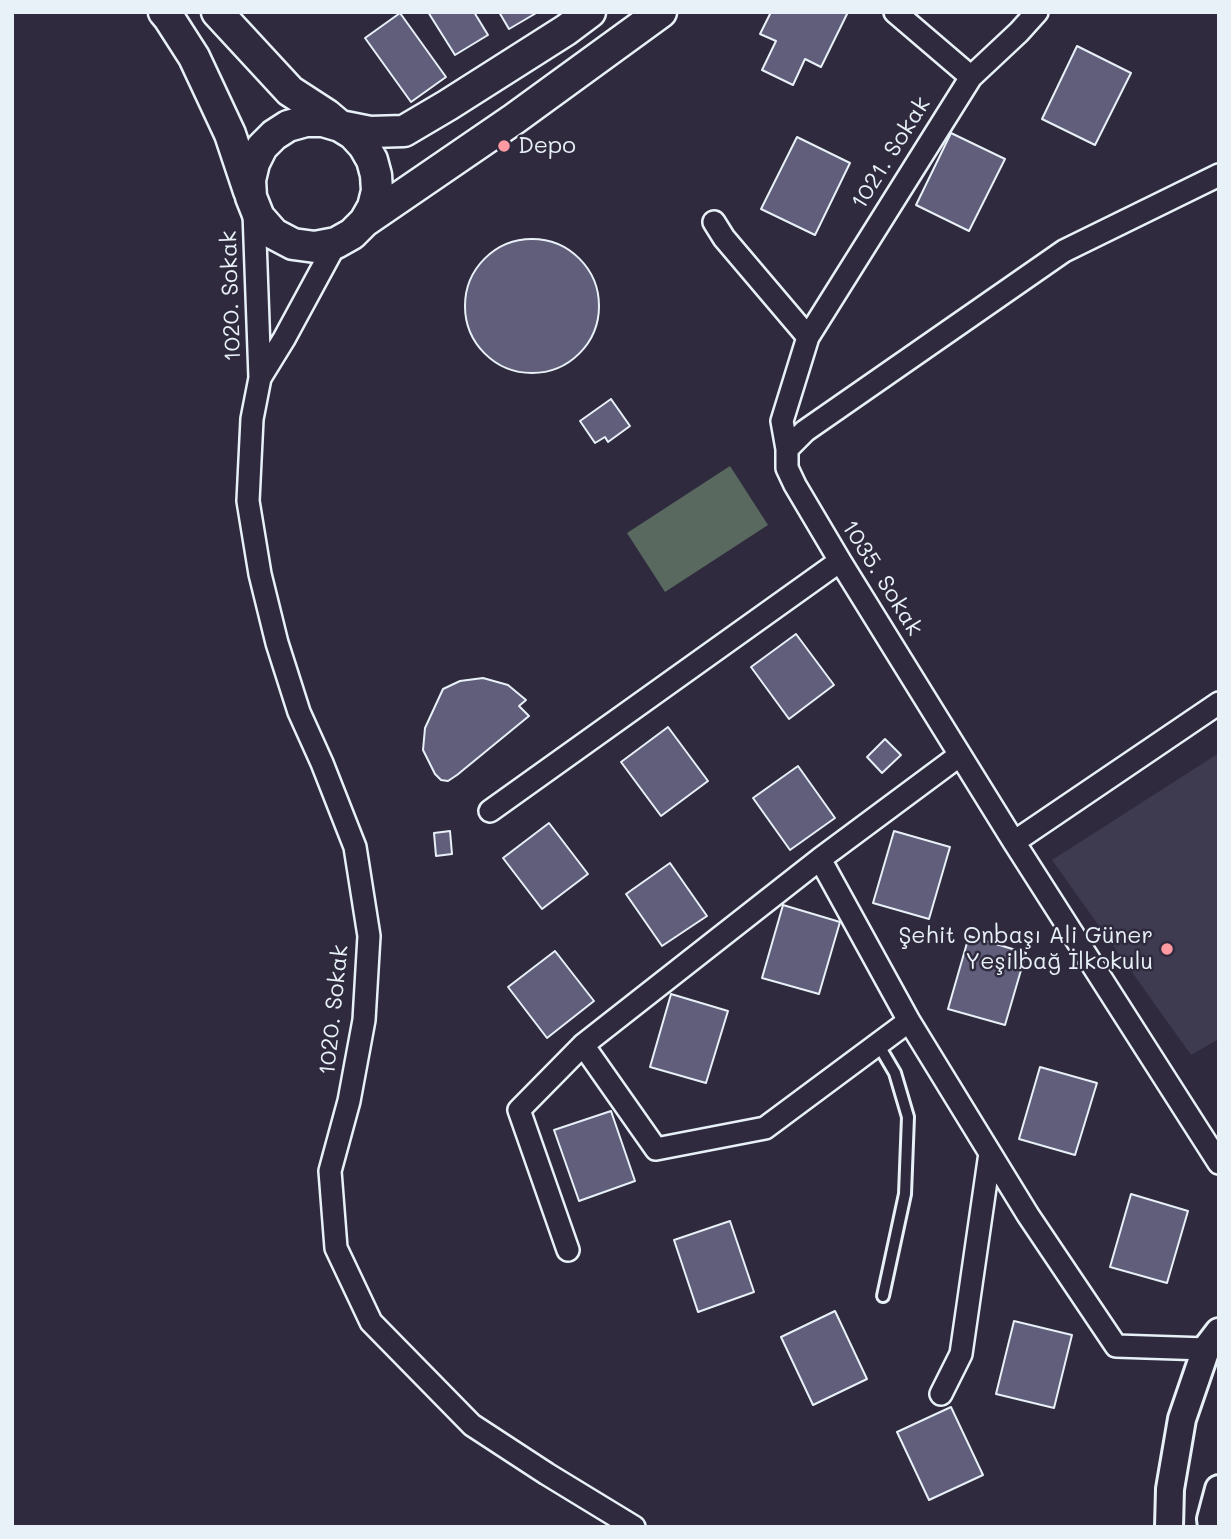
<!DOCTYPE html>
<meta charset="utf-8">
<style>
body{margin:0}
#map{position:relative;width:1231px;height:1539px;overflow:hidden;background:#2f2a3d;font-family:Mali,sans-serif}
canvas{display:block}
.frame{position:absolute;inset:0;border:14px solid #e8f1f8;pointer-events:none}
</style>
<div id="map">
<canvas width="1231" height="1539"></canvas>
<div class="frame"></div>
</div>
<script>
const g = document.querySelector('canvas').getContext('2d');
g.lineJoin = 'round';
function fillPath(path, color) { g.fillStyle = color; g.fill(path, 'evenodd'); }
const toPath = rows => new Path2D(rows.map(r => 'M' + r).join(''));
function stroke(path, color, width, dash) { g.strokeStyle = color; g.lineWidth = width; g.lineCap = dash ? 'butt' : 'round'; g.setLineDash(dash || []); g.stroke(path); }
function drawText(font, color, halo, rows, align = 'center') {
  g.font = font + ' Mali,sans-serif'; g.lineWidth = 5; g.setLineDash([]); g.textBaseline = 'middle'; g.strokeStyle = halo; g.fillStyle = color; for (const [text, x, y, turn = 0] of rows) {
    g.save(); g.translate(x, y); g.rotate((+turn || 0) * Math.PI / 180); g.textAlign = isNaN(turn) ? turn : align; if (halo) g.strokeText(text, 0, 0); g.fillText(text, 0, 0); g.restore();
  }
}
fillPath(toPath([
 [1219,753,1219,1039,1191,1055,1052,860]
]), '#3e3a50');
fillPath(toPath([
 [730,466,768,525,665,592,627,533]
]), '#596960');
const building = toPath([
 [428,12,474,12,488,35,455,55,428,12],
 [499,12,538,12,509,29,499,12],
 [771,12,848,12,821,67,805,59,793,85,762,70,776,41,760,34,771,12],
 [400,13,446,77,411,102,365,38,400,13],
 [1077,46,1131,73,1095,145,1042,119,1077,46],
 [951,133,1005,159,969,231,916,205,951,133],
 [797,137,850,163,815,235,761,209,797,137],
 '465 306a67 67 0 1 1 134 0a67 67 0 1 1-134 0Z',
 [611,399,630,426,608,442,605,437,595,443,580,421,611,399],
 [796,634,834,685,789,719,751,667,796,634],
 [483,678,508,685,526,700,519,706,529,716,457,775,448,781,441,780,435,774,423,750,425,728,443,689,460,681,483,678],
 [668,727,708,781,661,816,621,762,668,727],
 [885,739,901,755,882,773,867,757,885,739],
 [798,766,835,818,790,850,753,798,798,766],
 [549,823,588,874,542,909,503,858,549,823],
 [450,831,452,854,436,856,434,833,450,831],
 [894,831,950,847,929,919,873,903,894,831],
 [670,863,707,916,662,946,626,894,670,863],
 [783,905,840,922,819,994,762,978,783,905],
 [969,936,1026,953,1005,1025,948,1009,969,936],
 [555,951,594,1001,547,1038,508,987,555,951],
 [671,994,728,1011,706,1083,650,1067,671,994],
 [1040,1067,1097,1083,1075,1155,1019,1139,1040,1067],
 [611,1111,635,1181,579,1201,554,1130,611,1111],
 [1131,1194,1188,1211,1167,1283,1110,1267,1131,1194],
 [730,1221,754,1292,698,1312,674,1240,730,1221],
 [835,1311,867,1379,813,1405,781,1337,835,1311],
 [1014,1321,1072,1335,1054,1408,996,1394,1014,1321],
 [951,1407,983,1475,929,1500,897,1432,951,1407]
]);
fillPath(building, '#615e7c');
stroke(building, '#e8f1f8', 2);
const service = toPath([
 [878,1044,895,1073,908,1117,905,1194,883,1296]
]);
const minor = toPath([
 [895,12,971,77],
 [1219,175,1064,251,805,431,787,449,787,468,795,485,840,561,1014,842,1219,1163],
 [254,212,260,378,252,419,248,501,260,574,277,643,299,712,322,763,355,847,369,936,364,1020,349,1101,330,1171,336,1248,371,1322,472,1425,547,1474,634,1527],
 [714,222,724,238,808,337],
 [260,378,284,339,336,243],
 [787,449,782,421,808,337,971,77,1019,32,1037,12],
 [490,811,840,561],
 [1014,842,1219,703],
 [820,859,909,1021,1028,1215,1116,1346,1206,1349],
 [583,1045,656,1149,765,1128,909,1021],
 [568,1250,519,1110,583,1045,820,859,960,755],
 [941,1394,961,1354,990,1153]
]);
const tertiary = toPath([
 [1169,1527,1170,1489,1182,1419,1206,1349,1219,1332],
 [1212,1527,1211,1519,1219,1489]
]);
const secondary = toPath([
 [164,12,169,18,194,57,230,134,249,191],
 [217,12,290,91,327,115,340,126,370,132,404,131,448,105,566,30,590,12],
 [365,221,373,207,377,191,376,175,372,160,364,146,353,134,340,126,323,121,306,121,288,126,274,135,262,147,254,163,250,180,251,197,259,217,274,234,293,244,315,247,336,243,352,234,365,221,514,119,661,12]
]);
stroke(service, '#e8f1f8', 16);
stroke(minor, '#e8f1f8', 26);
stroke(tertiary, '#e8f1f8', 32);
stroke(secondary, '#e8f1f8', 35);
stroke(service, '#2f2a3d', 10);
stroke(minor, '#2f2a3d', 21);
stroke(tertiary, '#2f2a3d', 26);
stroke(secondary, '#2f2a3d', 30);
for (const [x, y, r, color] of [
 [504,146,7,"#ff9aa2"],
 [1167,949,7,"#ff9aa2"]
]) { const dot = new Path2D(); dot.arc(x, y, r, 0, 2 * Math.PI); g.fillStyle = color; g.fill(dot); stroke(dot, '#2f2a3d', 2.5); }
drawText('23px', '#e8f1f8', '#2f2a3d', [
 ["Depo",518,146],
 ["Şehit Onbaşı Ali Güner",1153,936,"right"],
 ["Yeşilbağ İlkokulu",1153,962,"right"]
], 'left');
drawText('23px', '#e8f1f8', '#2f2a3d', [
 ["1021. Sokak",891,153,-58],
 ["1020. Sokak",231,296,-92],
 ["1035. Sokak",882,578,58],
 ["1020. Sokak",334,1010,-84]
]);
</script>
